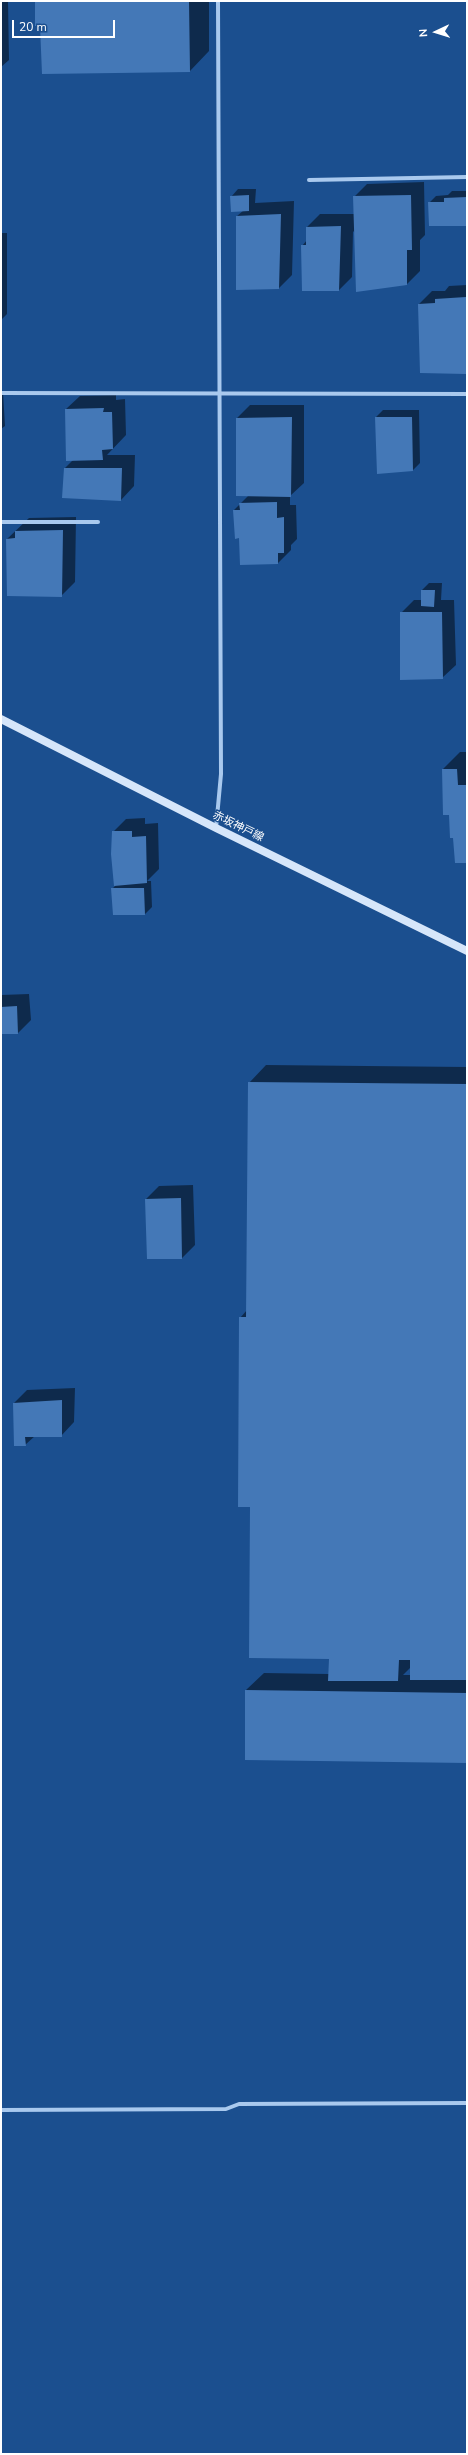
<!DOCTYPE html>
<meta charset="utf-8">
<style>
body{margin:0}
#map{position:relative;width:468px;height:2455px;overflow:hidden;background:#1b4f8f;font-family:"Nunito Sans",sans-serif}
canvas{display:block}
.frame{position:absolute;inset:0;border:2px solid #fff;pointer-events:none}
.north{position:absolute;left:416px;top:12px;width:40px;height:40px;-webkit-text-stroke:3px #1b4f8f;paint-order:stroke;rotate:266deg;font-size:11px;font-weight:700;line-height:16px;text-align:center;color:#fff}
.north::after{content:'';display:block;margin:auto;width:14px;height:18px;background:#fff;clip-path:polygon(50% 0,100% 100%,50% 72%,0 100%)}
.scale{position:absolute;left:12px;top:20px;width:103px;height:18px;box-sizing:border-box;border:2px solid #fff;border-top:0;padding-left:5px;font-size:12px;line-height:14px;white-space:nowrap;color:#fff;-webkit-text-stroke:3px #1b4f8f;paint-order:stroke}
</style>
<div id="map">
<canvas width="468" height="2455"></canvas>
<div class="frame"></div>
<div class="north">N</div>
<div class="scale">20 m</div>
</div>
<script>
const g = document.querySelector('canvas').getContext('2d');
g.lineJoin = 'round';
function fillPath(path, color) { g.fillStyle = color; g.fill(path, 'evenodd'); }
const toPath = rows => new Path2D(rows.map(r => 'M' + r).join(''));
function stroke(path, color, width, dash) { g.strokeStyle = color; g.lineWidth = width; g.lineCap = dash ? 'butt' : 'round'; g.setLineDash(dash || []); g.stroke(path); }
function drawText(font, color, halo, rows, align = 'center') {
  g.font = font + ' "Nunito Sans","Noto Sans JP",sans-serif'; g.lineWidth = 3; g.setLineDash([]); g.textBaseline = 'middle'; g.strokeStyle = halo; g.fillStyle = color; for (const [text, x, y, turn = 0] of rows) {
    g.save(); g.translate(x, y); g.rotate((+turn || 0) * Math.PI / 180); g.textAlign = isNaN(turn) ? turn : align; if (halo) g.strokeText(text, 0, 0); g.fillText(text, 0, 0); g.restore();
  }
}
fillPath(toPath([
 [1,1,8,1,9,60,1,67],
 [36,1,209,1,209,51,190,71,41,25],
 [424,182,425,235,420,240,420,271,407,284,353,231,352,277,339,290,303,290,302,246,307,240,307,227,320,214,354,214,354,197,367,184],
 [238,189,256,189,255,203,294,201,292,275,279,288,237,216,244,210,231,197],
 [452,191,467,191,467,225,429,203,436,196,448,195],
 [1,233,7,233,7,314,1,320],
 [467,285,467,372,421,372,419,304,432,291,445,291,449,286],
 [1,392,3,392,5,426,1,429],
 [116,395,116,400,125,399,126,435,107,455,135,455,134,486,121,500,65,468,73,460,66,409,80,396],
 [250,405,304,405,304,483,290,496,290,505,296,505,297,539,291,545,291,550,278,563,240,537,234,510,248,496,237,418],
 [383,410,419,410,420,463,413,470,376,417],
 [76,517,75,582,61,596,7,539,29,518],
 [429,583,442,583,441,600,454,600,456,665,442,678,401,613,414,600,422,600,422,590],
 [460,752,467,752,467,862,454,837,443,769],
 [145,818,145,824,158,823,159,869,147,881,151,881,152,907,145,914,114,914,112,889,117,884,113,832,126,819],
 [29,994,31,1020,18,1033,1,1034,1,995],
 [266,1065,467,1067,467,1762,246,1690,264,1673,329,1674,330,1658,251,1506,240,1318,247,1310,249,1083],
 [411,1667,411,1675,403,1675],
 [193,1185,195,1245,182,1258,146,1199,159,1186],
 [75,1388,74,1422,61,1436,35,1436,25,1445,15,1445,14,1403,27,1390]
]), '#0007');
fillPath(toPath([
 [35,1,189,1,190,72,42,74,40,26,35,26],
 [249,195,249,211,231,212,230,196],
 [411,195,412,250,407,250,407,285,356,292,353,196],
 [467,197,467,226,429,226,428,202,444,202,444,198],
 [281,214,279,289,236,290,236,216],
 [341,226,339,291,302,291,301,245,306,245,306,227],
 [466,297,466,374,420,373,418,304,435,303,435,299],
 [104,408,103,412,112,412,113,449,102,450,103,460,66,461,65,409],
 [292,417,291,497,236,496,236,418],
 [375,417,412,417,413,471,377,474],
 [64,468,122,468,121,501,62,498],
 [277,502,277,518,284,517,284,553,278,553,278,564,240,565,239,538,235,539,233,510,240,510,239,503],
 [63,530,62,597,7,596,6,539,15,538,15,531],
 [421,590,435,590,434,607,421,606],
 [400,612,442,612,443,679,400,680],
 [442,769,457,769,458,785,467,785,467,863,455,863,453,838,450,838,449,815,443,815],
 [112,831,132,831,132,837,146,836,147,883,114,886,111,854],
 [111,888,144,888,145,915,113,915],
 [17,1006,18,1034,1,1034,1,1007],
 [248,1082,467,1084,467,1680,410,1680,410,1660,399,1660,398,1681,328,1681,329,1659,249,1658,250,1507,238,1507,239,1317,246,1317],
 [181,1198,182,1259,147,1259,145,1199],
 [62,1400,62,1437,25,1437,26,1446,14,1446,13,1403],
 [245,1690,467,1693,467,1763,245,1760]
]), '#4478b7');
stroke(toPath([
 [309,180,467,177],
 [1,393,467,394],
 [1,522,98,522],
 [216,828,221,774,218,1],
 [1,2110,226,2109,239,2104,467,2103]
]), '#a9c9ee', 4);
stroke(toPath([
 [1,719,216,828,467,951]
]), '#d6e6fa', 8);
drawText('11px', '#fff', '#1b4f8f', [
 ["赤坂神戸線",238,827,26]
]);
</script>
